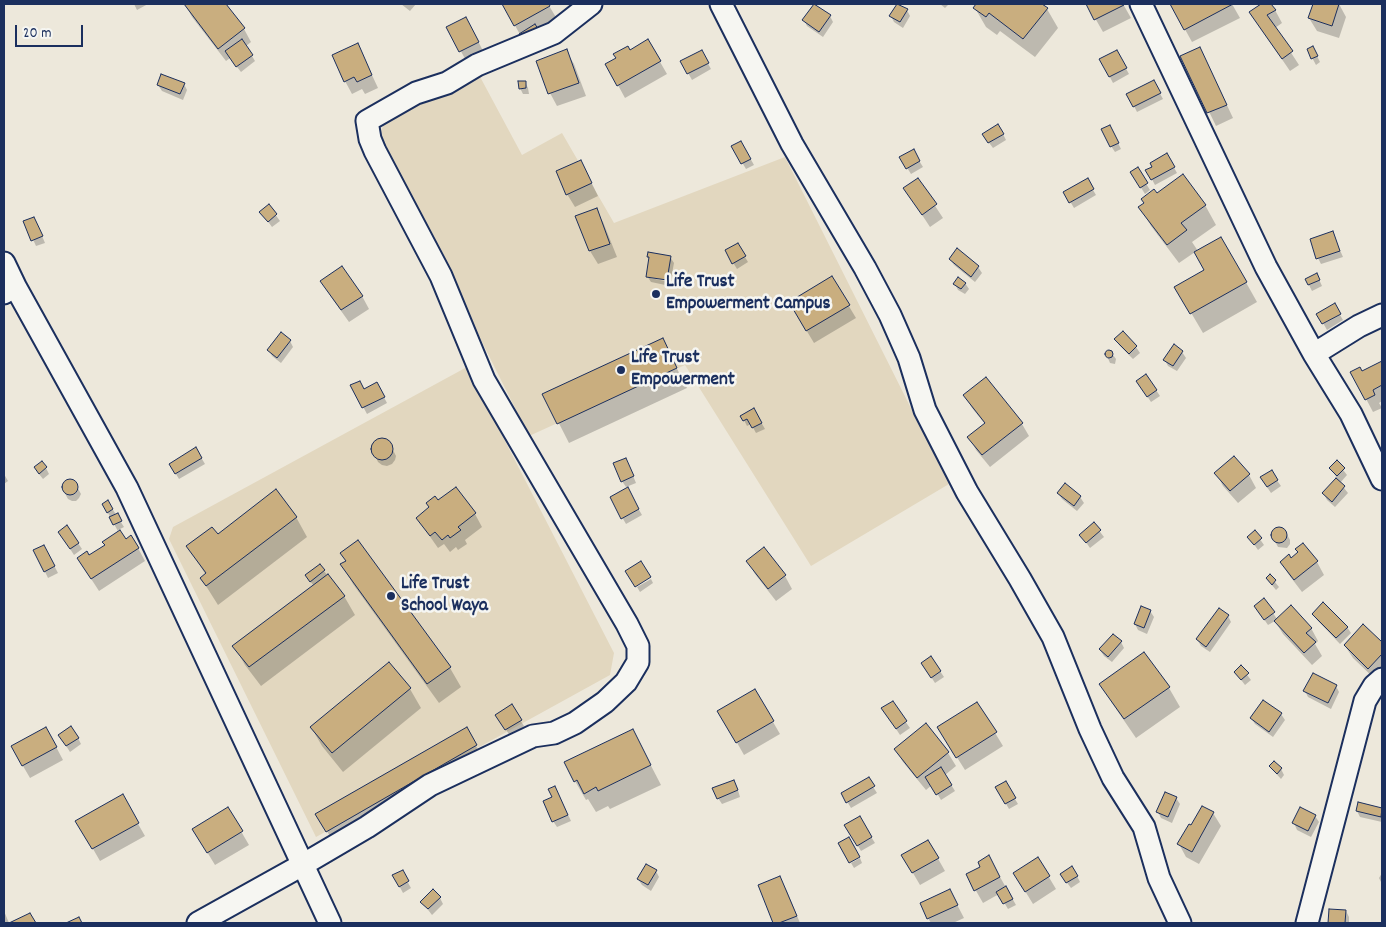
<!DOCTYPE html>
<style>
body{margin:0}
#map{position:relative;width:1386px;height:927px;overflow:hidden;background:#ede8db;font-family:Dekko,sans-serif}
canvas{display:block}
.frame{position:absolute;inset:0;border:5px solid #1b2f5e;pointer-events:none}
.scale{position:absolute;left:15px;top:25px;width:68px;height:22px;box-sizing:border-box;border:2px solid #1b2f5e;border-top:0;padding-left:6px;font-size:15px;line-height:18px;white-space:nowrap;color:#1b2f5e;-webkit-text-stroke:4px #f6f6f2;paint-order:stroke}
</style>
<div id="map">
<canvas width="1386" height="927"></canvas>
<div class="frame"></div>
<div class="scale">20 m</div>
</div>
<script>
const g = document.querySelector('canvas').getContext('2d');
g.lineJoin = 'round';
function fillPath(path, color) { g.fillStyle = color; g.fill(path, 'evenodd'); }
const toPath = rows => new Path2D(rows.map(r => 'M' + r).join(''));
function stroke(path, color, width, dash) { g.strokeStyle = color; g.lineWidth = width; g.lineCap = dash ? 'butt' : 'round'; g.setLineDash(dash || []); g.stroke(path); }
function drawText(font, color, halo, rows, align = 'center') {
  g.font = font + ' Dekko,sans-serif'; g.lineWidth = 5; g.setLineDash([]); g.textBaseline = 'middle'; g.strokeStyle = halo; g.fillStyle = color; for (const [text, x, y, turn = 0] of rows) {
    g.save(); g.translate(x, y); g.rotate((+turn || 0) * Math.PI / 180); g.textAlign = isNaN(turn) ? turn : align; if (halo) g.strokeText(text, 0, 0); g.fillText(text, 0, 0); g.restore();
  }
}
fillPath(toPath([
 [478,73,522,155,562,133,614,223,785,157,949,484,811,566,685,365,529,436,379,136,386,119],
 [467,367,614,653,610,675,316,837,169,539,173,527]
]), '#e2d7bf');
fillPath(toPath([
 [134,4,148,4,137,10],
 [185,4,224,4,244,29,251,42,246,46,255,61,241,72,230,58,226,61,192,17],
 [401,4,416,4,410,11],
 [503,4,548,4,557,19,522,38],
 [940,4,949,4,945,8],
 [978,4,1034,4,1037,5,1040,4,1047,9,1058,28,1035,57,1000,31,997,35,986,27,975,8],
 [1087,4,1123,4,1131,18,1103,32],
 [1171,4,1232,4,1240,18,1192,42],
 [1263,4,1270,4,1275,10,1282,23,1275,28,1299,65,1290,71,1250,13],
 [1314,4,1339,4,1346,17,1339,38,1317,31,1309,18],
 [907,10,910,16,903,28,894,22,891,16],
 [830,16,833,22,823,37,807,26,804,20],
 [448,28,473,31,485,55,468,64],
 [648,41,667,74,625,98,607,65],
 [358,45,378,88,365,94,362,89,352,94,345,81],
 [1200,48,1233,118,1216,126,1182,56],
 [1308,50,1316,54,1320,62,1316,65],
 [566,51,574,64,586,96,557,106,550,93,538,61],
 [701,51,711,69,692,80,682,62],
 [1116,51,1129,74,1113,83,1101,60],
 [1153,81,1163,99,1137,112,1128,94],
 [525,82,528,88,529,94,523,94,520,88],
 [184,84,187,90,183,100,162,91,158,85],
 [1113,133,1121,149,1115,152,1111,146],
 [1003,134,1006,140,993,148,987,140],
 [741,142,754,165,746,169,733,147],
 [913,151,923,167,911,174,901,158],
 [1167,155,1177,173,1155,185,1147,170],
 [581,161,598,196,575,207,567,194],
 [1137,169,1150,190,1145,194,1135,178],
 [918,180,943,218,930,227,905,189],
 [1087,180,1096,195,1074,208,1065,193],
 [1157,195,1205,205,1216,225,1192,242,1198,251,1221,238,1257,302,1203,333,1176,287,1205,270,1195,252,1179,263,1151,226,1140,207],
 [269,206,280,221,272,227,261,212],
 [596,210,603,222,617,257,598,264,590,251,577,217],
 [25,222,37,224,45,243,36,246],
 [1332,232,1343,257,1321,264,1318,258],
 [737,244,748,262,737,269,726,251],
 [648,257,670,257,674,263,671,279,650,276,650,278,670,282,670,286,651,282,647,276,650,260],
 [950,259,978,267,982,273,975,282,954,265],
 [1317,275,1322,286,1312,291,1306,279],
 [832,278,856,318,814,343,790,303],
 [965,283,969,289,965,294,958,290,955,284],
 [329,294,362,296,369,309,349,322],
 [1334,305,1343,320,1327,330,1318,314],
 [1116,339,1136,347,1140,353,1133,359,1119,345],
 [662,340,687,388,569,443,544,394],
 [290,341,293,347,281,363,272,356,269,350],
 [1110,351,1116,359,1115,364,1110,363,1107,356,1106,354],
 [1182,352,1186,358,1177,371,1168,366,1165,360],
 [1382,363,1382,401,1379,403,1382,408,1373,412,1352,372,1362,372],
 [377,384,387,403,367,414,352,386,364,391],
 [1141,387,1156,390,1160,396,1151,402],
 [965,396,1022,424,1029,436,990,467,976,450,969,437,985,424,972,408],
 [754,410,765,429,756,433,751,424,747,426,742,416],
 [381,440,386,441,390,444,396,456,395,460,392,464,387,466,382,465,378,462,373,451,373,446,377,442],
 [196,449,205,464,179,479,170,464],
 [1337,462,1347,475,1340,483,1348,493,1335,507,1327,500,1324,494,1337,478,1331,469],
 [629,466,636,483,626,487,622,481],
 [46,468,49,474,43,479,39,474],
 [1271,472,1281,486,1271,493,1265,484],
 [1216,473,1249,475,1256,488,1238,503,1223,486],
 [4,474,8,481,4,484],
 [71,480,75,483,81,494,79,498,76,501,72,501,68,499,62,488,64,483],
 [627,489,642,515,626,524,611,498],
 [1058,493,1080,497,1084,503,1077,511,1062,499],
 [108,502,124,527,118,530,125,540,138,548,145,561,99,591,86,571,89,557,106,546,119,533,103,504],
 [438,502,475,514,482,527,465,540,467,544,458,550,456,547,450,552,444,544,438,548,417,518],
 [296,517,307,537,218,605,201,578,206,575,188,547,218,536],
 [1094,524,1104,537,1090,548,1081,535],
 [1280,528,1284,529,1290,540,1290,544,1287,548,1278,547,1272,536,1272,532],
 [1255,532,1264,545,1258,550,1249,537],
 [63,538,78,543,82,549,74,555],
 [358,542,450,668,461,687,439,703,353,584,342,565,347,562],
 [1303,545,1317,562,1324,575,1302,592,1289,575,1281,562,1291,559,1299,553],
 [35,551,47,552,58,573,48,578],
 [748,561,785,576,792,589,776,601,755,574],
 [320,566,344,596,355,615,261,686,245,665,234,646,314,586,310,581],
 [1270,576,1279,587,1276,590,1267,579],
 [651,579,653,583,640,592,637,587],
 [1264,600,1277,619,1311,628,1318,641,1315,644,1322,656,1312,665,1283,634,1275,621,1268,625,1259,612],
 [1150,611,1154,617,1147,634,1138,630,1135,624],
 [1313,614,1347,627,1351,633,1340,644,1317,620],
 [1228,616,1231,622,1210,652,1201,646,1197,639],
 [1363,626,1382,644,1382,674,1376,680,1353,658,1345,646],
 [1121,642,1124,648,1112,662,1104,656,1100,650],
 [389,664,410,689,421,708,343,772,322,746,311,727],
 [1241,667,1251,680,1245,685,1235,672],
 [926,669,940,671,944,677,935,683],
 [1101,684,1169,688,1180,707,1136,738,1112,703],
 [1336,686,1339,692,1331,709,1308,697,1305,691],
 [755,691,780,734,744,755,719,711],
 [892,703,910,728,900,735,887,715],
 [977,703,1003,746,965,770,946,740],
 [511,706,524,726,510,736,497,715],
 [1281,714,1285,720,1273,737,1255,724,1251,718],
 [925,725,948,753,956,766,945,775,955,791,941,800,932,785,926,790,903,762,895,749],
 [466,729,487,765,338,850,317,814],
 [633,731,661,785,610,809,608,806,596,812,588,799,586,800,575,781],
 [78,738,81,744,70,752,63,741],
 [53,741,63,760,30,778,12,747],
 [1270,767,1281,769,1284,775,1281,779],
 [868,779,877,793,851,808,842,793],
 [1005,783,1018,804,1009,809,997,788],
 [555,787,571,821,557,827,553,821],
 [737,787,740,797,722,804,718,798],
 [122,796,145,836,100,861,77,821],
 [1176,798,1180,804,1172,823,1161,818,1158,812],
 [1359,804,1382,809,1382,822,1360,817,1357,811],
 [228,809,249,845,215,865,201,842],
 [1213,813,1221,826,1199,864,1186,857,1179,844,1191,827],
 [1315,816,1319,822,1311,837,1297,830,1294,823],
 [859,818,875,843,861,851,846,826],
 [928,841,945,871,920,885,903,856],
 [860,858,862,863,854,868,851,863],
 [1038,859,1056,889,1033,904,1022,886],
 [996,870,1016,905,1008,909,999,894,983,903,967,875],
 [656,871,659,877,651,891,642,885,638,879],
 [402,872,411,888,403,893,394,876],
 [1382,873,1382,884,1379,878],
 [1077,876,1080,882,1071,888,1065,880],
 [780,878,787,891,800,923,775,923,759,886],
 [950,891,964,918,953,923,931,923,928,918],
 [440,898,443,904,432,915,422,902],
 [1331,910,1346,911,1349,917,1349,923,1329,923],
 [4,911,9,923,4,923]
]), '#0003');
const building = toPath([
 [184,4,226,4,245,28,218,49,184,4],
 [502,4,549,4,550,6,514,26,502,4],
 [814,4,831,15,819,32,802,20,814,4],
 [897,4,908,9,900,22,889,16,897,4],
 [976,4,1042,4,1048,8,1023,39,989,13,986,17,973,8,976,4],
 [1086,4,1124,4,1124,5,1094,20,1086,4],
 [1170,4,1233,4,1184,30,1170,4],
 [1261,4,1271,4,1276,10,1267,15,1293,51,1282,59,1249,12,1261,4],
 [1313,4,1339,4,1332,26,1308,18,1313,4],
 [466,17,479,42,459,52,446,27,466,17],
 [535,24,541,34,525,44,519,34,535,24],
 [242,39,253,55,236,67,225,51,242,39],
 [648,39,661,61,617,86,605,64,616,58,613,54,628,46,630,50,648,39],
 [358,43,372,75,357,82,354,77,344,82,332,55,358,43],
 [1313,46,1318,56,1311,59,1307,49,1313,46],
 [1200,47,1227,105,1207,113,1180,56,1200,47],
 [567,49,579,83,548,94,536,61,567,49],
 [702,50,709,63,687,74,680,61,702,50],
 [1117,50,1127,68,1109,77,1099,59,1117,50],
 [161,74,185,83,180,94,157,85,161,74],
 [1154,80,1161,93,1133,107,1126,94,1154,80],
 [518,81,526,81,526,88,519,89,518,81],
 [998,124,1004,134,988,143,982,134,998,124],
 [1110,125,1119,143,1110,147,1101,129,1110,125],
 [741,141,751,159,741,164,731,146,741,141],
 [914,149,920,161,906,169,899,157,914,149],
 [1167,153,1175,167,1151,180,1145,170,1152,167,1150,163,1167,153],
 [581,160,592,183,566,195,556,171,581,160],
 [1138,167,1148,183,1140,188,1130,172,1138,167],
 [1183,174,1206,205,1181,223,1187,230,1167,245,1138,207,1144,203,1141,199,1154,189,1157,193,1183,174],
 [918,178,937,204,922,215,903,188,918,178],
 [1088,178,1094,189,1069,203,1063,192,1088,178],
 [269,204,277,214,268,222,259,212,269,204],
 [597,208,610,244,589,251,575,216,597,208],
 [34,217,43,236,31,241,23,221,34,217],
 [1333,231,1340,251,1316,259,1310,239,1333,231],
 [1221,237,1247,282,1190,314,1174,287,1204,270,1194,252,1221,237],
 [738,243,746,256,732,264,725,250,738,243],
 [957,248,979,266,971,277,949,259,957,248],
 [648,252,671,256,667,280,646,277,649,257,647,257,648,252],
 [342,266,363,296,341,310,320,281,342,266],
 [1317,273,1320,280,1308,285,1305,279,1317,273],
 [832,276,850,305,806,331,789,302,832,276],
 [958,277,966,283,961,289,953,284,958,277],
 [1335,303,1341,314,1322,324,1316,314,1335,303],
 [1123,331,1137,346,1129,354,1114,339,1123,331],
 [281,332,291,340,277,358,267,350,281,332],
 [663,338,677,368,557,424,542,394,663,338],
 [1174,344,1183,351,1173,366,1163,360,1174,344],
 '1105 354a4 4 0 1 1 8 0a4 4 0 1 1-8 0Z',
 [1382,361,1382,385,1373,390,1375,395,1365,400,1350,372,1360,367,1362,371,1382,361],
 [1146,374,1157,390,1147,397,1136,381,1146,374],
 [986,377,1023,423,982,455,967,437,985,423,963,395,986,377],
 [360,381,364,389,377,382,385,397,362,408,350,385,360,381],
 [754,408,762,423,752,428,747,419,743,421,740,416,754,408],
 '371 449a11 11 0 1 1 22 0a11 11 0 1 1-22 0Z',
 [196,447,202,458,175,474,169,464,196,447],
 [1234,456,1250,474,1230,491,1214,473,1234,456],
 [626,458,634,476,621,482,613,463,626,458],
 [1337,460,1345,468,1337,476,1329,468,1337,460],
 [42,461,47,467,39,474,34,467,42,461],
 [1272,470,1278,480,1267,487,1260,477,1272,470],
 [1336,478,1345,486,1332,502,1322,493,1336,478],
 '62 487a8 8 0 1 1 16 0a8 8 0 1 1-16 0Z',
 [1065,483,1081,496,1074,506,1057,493,1065,483],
 [456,487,476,513,458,527,461,530,450,538,448,535,442,540,435,532,430,536,416,518,429,507,426,503,435,496,438,500,456,487],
 [628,487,639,509,621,519,610,497,628,487],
 [276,489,297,517,206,586,200,578,206,573,186,546,212,527,218,534,276,489],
 [108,500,113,509,107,513,102,504,108,500],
 [118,513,122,521,113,525,109,517,118,513],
 [1094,522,1101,530,1086,543,1079,535,1094,522],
 [67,525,79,543,70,549,58,532,67,525],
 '1271 535a8 8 0 1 1 16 0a8 8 0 1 1-16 0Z',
 [120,530,126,539,131,535,139,548,91,579,77,558,87,551,89,555,105,545,102,542,120,530],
 [1255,530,1262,538,1254,545,1247,537,1255,530],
 [358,540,451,667,427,684,340,564,346,561,340,553,358,540],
 [1303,543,1318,561,1294,580,1280,562,1289,554,1291,558,1298,552,1295,549,1303,543],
 [44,545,55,566,44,572,33,550,44,545],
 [764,547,786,575,768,589,746,561,764,547],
 [641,561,651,577,635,587,625,571,641,561],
 [320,564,325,570,310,582,305,575,320,564],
 [328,574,345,596,249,667,232,646,328,574],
 [1270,574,1276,580,1272,585,1266,578,1270,574],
 [1264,598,1275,612,1264,620,1254,606,1264,598],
 [1323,602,1348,627,1336,638,1312,614,1323,602],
 [1291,605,1312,628,1306,633,1316,642,1304,653,1274,621,1291,605],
 [1141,606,1151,610,1144,628,1134,624,1141,606],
 [1219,608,1229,615,1206,647,1196,639,1219,608],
 [1363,624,1382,642,1382,654,1368,669,1344,645,1363,624],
 [1113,634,1122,641,1108,657,1099,649,1113,634],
 [1144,652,1170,687,1124,719,1099,684,1144,652],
 [931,656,941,671,931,678,921,663,931,656],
 [389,662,411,688,332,753,310,727,389,662],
 [1241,665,1249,673,1241,680,1234,672,1241,665],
 [1313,673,1337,685,1328,703,1303,691,1313,673],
 [755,689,774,721,736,743,717,711,755,689],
 [1263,700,1282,713,1269,732,1250,718,1263,700],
 [893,701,907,721,896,729,881,708,893,701],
 [977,702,997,732,956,758,937,727,977,702],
 [512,704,522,720,505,730,495,715,512,704],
 [926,723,949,752,917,778,894,749,926,723],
 [71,726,79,738,66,746,58,735,71,726],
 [46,727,57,747,22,766,11,746,46,727],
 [467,727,477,745,326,832,315,814,467,727],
 [633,729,651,765,598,791,596,787,584,794,577,780,574,782,564,762,633,729],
 [1274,761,1282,768,1277,774,1269,766,1274,761],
 [941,767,952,785,936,795,925,777,941,767],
 [869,777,875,786,846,803,841,793,869,777],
 [734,780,738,790,717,799,712,788,734,780],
 [1006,781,1016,798,1005,804,995,787,1006,781],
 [555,786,568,815,552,822,543,801,552,797,548,789,555,786],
 [1165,792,1177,797,1168,817,1156,812,1165,792],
 [123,794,139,823,92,849,75,821,123,794],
 [1358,802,1382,808,1381,817,1356,811,1358,802],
 [1202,806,1214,812,1192,852,1177,844,1189,824,1191,825,1202,806],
 [228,807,243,831,207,853,192,829,228,807],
 [1300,807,1316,815,1308,831,1292,823,1300,807],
 [860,816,872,837,857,846,844,825,860,816],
 [849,837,860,857,849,863,838,843,849,837],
 [928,840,939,858,912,873,901,855,928,840],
 [989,855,1000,877,974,891,966,874,980,867,978,862,989,855],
 [1038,857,1050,876,1025,892,1013,873,1038,857],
 [646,864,657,870,648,885,637,879,646,864],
 [1072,866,1078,876,1066,883,1060,874,1072,866],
 [403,870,409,881,399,887,392,875,403,870],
 [780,876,797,916,779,923,773,923,758,885,780,876],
 [1006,886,1013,899,1003,904,996,892,1006,886],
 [433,889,441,897,428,909,420,902,433,889],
 [950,889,958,905,927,919,920,903,950,889],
 [1329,909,1346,910,1345,923,1328,923,1329,909],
 [30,913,36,923,9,923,30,913],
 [79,917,82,923,66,923,79,917]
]);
fillPath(building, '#c9ae7f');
stroke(building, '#1b2f5e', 1);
const minor = toPath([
 [721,4,792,144,865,268,890,315,909,358,925,410,967,492,1020,579,1053,637,1090,729,1113,778,1144,827,1159,878,1180,923],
 [1141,4,1266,267,1314,354,1351,414,1382,479],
 [4,263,15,286,4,293],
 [15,286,127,488,330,923],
 [1314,354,1359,326,1382,315],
 [198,923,304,864,367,827,430,785,533,736,554,733,575,723,605,702,626,682,638,662,638,646,627,624,484,380,441,276,375,151,370,139,367,121,416,93,447,83,477,65,554,33,591,4],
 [1307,923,1365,701,1374,686,1382,679]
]);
stroke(minor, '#1b2f5e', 25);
stroke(minor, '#f6f6f2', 21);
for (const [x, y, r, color] of [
 [656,294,5,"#1b2f5e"],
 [621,370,5,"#1b2f5e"],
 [391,596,5,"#1b2f5e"]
]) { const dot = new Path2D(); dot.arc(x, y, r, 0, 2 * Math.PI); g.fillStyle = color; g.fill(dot); stroke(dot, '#f6f6f2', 2); }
drawText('bold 19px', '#1b2f5e', '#f6f6f2', [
 ["Life Trust",666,283],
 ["Empowerment Campus",666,305],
 ["Life Trust",631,359],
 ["Empowerment",631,381],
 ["Life Trust",401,585],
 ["School Waya",401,607]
], 'left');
</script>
